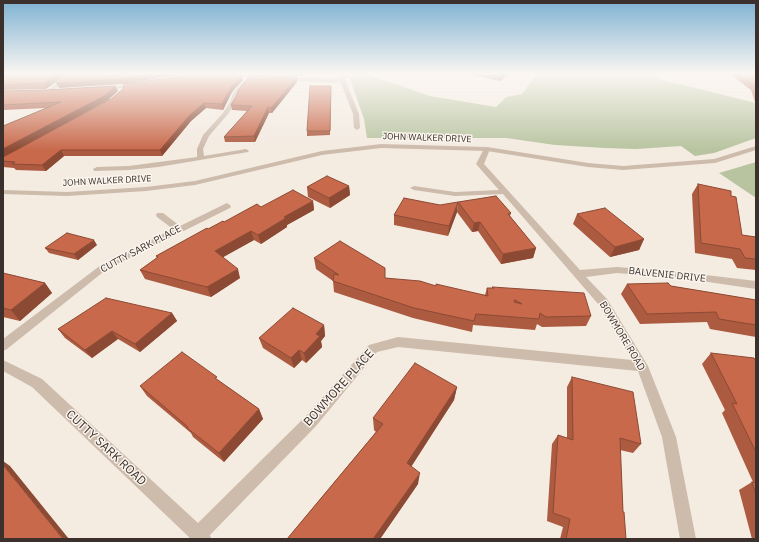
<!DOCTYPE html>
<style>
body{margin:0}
#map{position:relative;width:759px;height:542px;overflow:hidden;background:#f4ebe1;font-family:"IBM Plex Sans",sans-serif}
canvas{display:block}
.frame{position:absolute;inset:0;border:4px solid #3b302b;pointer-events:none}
</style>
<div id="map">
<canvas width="759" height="542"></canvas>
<div class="frame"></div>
</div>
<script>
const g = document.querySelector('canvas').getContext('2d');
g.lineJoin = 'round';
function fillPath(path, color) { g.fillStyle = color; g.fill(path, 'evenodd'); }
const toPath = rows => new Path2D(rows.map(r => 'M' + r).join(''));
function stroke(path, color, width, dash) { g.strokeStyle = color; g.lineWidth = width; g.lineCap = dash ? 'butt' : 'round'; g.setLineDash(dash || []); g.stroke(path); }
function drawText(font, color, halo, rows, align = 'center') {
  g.font = font + ' "IBM Plex Sans",sans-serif'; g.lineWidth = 3; g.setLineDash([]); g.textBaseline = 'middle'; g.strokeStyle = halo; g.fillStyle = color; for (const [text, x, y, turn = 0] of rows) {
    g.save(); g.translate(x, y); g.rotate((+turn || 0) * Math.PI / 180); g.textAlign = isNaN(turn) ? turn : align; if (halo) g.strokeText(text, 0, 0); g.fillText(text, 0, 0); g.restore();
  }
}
fillPath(toPath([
 [353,74,366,74,430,96,496,107,506,97,522,94,537,74,655,74,659,79,756,103,756,138,714,153,695,156,681,146,636,149,605,148,555,145,506,138,367,138,364,119,350,79],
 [756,162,756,198,719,173]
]), '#b8c4a0');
fillPath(toPath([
 [69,74,75,74,50,93,46,93,46,91,69,74],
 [227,74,263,75,266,77,263,79,248,78,250,79,239,93,236,102,228,114,209,136,203,149,204,156,246,149,249,151,248,152,158,167,129,170,94,171,93,169,97,167,129,166,197,157,197,149,203,135,223,113,230,102,233,93,247,78,229,77,226,75,227,74],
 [346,74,351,74,345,80,359,114,360,128,357,130,354,128,353,114,340,81,334,83,285,80,282,78,285,76,334,79,340,78,346,74],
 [136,83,138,84,138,86,104,91,101,89,136,83],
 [487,147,490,149,484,164,580,270,617,267,681,272,756,281,756,289,681,278,617,273,586,277,607,299,648,366,676,437,696,539,680,539,662,437,638,371,398,347,377,352,316,426,210,535,211,539,191,539,32,387,3,371,3,360,42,379,198,523,306,416,369,345,398,337,632,360,599,305,503,194,455,196,414,190,410,188,414,186,455,192,499,190,476,164,484,149,487,147],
 [227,203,231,206,230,208,107,269,7,349,3,351,3,339,101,265,173,229,157,217,156,215,157,213,163,213,180,226,227,203]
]), '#cdbbac');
fillPath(toPath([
 [381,144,487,147,588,163,623,166,714,159,756,146,756,150,715,163,623,170,588,167,487,151,381,148,322,155,195,185,146,191,67,196,3,194,3,190,67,192,146,187,195,181,322,151,381,144]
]), '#cdbbac');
fillPath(toPath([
 [3,74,67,74,46,89,3,90],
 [270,74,305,74,303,76],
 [468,74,510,74,500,81],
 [730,74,756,74,756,105,751,90],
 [242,75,243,80,232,92,223,110,206,108,191,121,162,156,64,156,46,171,16,170,14,168,3,167,3,126,46,108,3,110,3,91,45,90,115,86,118,91,108,100,21,148],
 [297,82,272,113,269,113,255,142,225,142,224,137,247,111,232,110,231,105],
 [331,90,330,135,307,136,307,131],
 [698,184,731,196,742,235,756,237,756,270,737,268,732,259,695,253,692,194],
 [349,186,350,195,330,208,308,197,307,187],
 [313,201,314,210,287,225,287,227,261,244,254,240,223,257,240,278,211,297,145,279,140,270,157,258,156,256,208,229,261,207],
 [458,202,511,213,510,216,536,248,533,258,501,264,478,231,472,232,457,212],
 [440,205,457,212,448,236,394,225,394,215],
 [577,214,644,239,639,250,610,257,573,224],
 [97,245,78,260,49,253,45,248],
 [314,258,385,278,436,286,485,295,487,288,492,288,492,287,591,316,586,326,542,327,537,324,535,330,473,325,472,332,413,318,334,292,333,281,316,269],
 [3,273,45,283,52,293,20,321,3,317],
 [627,284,671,286,756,300,756,337,710,329,707,322,640,324,621,294],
 [172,313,177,321,140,352,118,339,92,358,65,338,58,329],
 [324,325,325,336,321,341,322,347,306,363,302,360,294,368,263,348,259,338],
 [711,353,756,361,756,539,752,539,739,490,752,482,753,482,722,413,725,410,702,364],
 [572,377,641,444,633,453,620,450,623,512,626,539,560,539,563,527,547,521,552,444,558,435,567,438,567,387],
 [219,381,259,409,263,419,224,462,193,437,191,433,147,396,140,386],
 [457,387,454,400,411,466,418,484,380,539,287,539,376,432,374,430,373,418]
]), '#ac5a40');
fillPath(toPath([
 [58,74,67,74,46,89,44,83],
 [151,74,184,74,122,84,59,88,56,83],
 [501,74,510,74,500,81],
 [242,75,243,80,232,92,223,110,222,104,231,87],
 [297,77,297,82,272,113,271,108],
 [115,86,118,91,108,100,3,157,3,149],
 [204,103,206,108,191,121,162,156,160,150,189,116],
 [268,107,269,113,255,142,254,136],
 [61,150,64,156,46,171,42,165],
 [349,186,350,195,330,208,329,198],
 [313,201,314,210,287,225,287,227,261,244,258,235,284,217],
 [458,202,457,212,448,236,449,226],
 [480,222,478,231,472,232,474,223],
 [251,231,254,240,218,260,215,251],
 [644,239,639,250,610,257,615,247],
 [94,240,97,245,78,260,74,254],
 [536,248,533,258,501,264,503,254],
 [238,269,240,278,211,297,207,287],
 [45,283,52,293,20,321,11,310],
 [172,313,177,321,140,352,135,344],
 [324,325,325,336,321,341,322,347,306,363,304,353,316,334],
 [112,331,118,339,92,358,85,350],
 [299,350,302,360,294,368,291,358],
 [457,387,454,400,406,475,407,463],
 [259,409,263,419,224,462,219,453],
 [3,461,10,466,69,539,63,539,3,465],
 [420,473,418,484,380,539,373,539]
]), '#8c4a34');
const building = toPath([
 [3,74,58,74,44,83,3,85,3,74],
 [69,74,151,74,120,79,56,83,69,74],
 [737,74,756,74,756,92,754,85,737,74],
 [191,75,242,75,231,87,222,104,204,103,189,116,160,150,61,150,42,165,12,164,15,162,3,161,3,157,111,99,123,89,124,84,191,75],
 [251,75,297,77,271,108,268,107,254,136,224,137,252,106,231,105,236,97,239,89,251,75],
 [115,86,106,95,3,149,3,126,61,102,3,105,3,91,45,90,115,86],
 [310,86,331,86,330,131,307,131,310,86],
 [327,176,349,186,329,198,307,187,327,176],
 [698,184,731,191,731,196,736,197,742,235,756,237,756,259,745,258,740,249,701,243,698,184],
 [293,190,313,201,284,217,286,218,258,235,251,231,215,251,238,269,207,287,140,270,158,257,156,256,207,228,208,229,223,221,224,222,257,204,261,207,293,190],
 [496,196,511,213,508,214,536,248,503,254,480,222,474,223,458,202,496,196],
 [404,198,440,205,458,202,449,226,394,215,404,198],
 [605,208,644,239,615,247,577,214,605,208],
 [67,233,94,240,74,254,45,248,67,233],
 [340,241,385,268,385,278,420,281,436,286,436,284,488,296,487,288,494,288,492,287,584,293,591,316,546,317,540,313,539,319,476,314,474,321,414,308,333,281,334,274,339,275,314,258,340,241],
 [515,300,522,304,514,302,515,300],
 [3,273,45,283,11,310,3,308,3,273],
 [668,283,671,286,756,300,756,325,719,319,716,312,647,314,627,284,668,283],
 [106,298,172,313,135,344,112,331,85,350,58,329,106,298],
 [293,308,324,325,316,334,320,336,304,353,299,350,291,358,259,338,293,308],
 [182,352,217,377,215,378,259,409,219,453,187,428,188,427,140,386,182,352],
 [711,353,754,358,756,361,756,452,732,403,737,404,711,353],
 [415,363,457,387,407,463,420,473,373,539,287,539,383,424,373,418,415,363],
 [572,377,633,392,641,444,620,438,623,512,624,512,626,539,566,539,570,519,553,513,558,435,573,440,572,377],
 [3,465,63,539,3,539,3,465],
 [752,482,756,483,756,495,752,482]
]);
fillPath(building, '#c8694b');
stroke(building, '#8c4a34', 1);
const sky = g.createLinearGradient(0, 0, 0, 150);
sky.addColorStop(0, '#7eb2d2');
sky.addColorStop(0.49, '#faf6f2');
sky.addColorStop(1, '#faf6f200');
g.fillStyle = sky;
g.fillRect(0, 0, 759, 150);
drawText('9px', '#3b302b', '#fbf5ee', [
 ["JOHN WALKER DRIVE",427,138,2],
 ["JOHN WALKER DRIVE",107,181,-3]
]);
drawText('10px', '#3b302b', '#fbf5ee', [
 ["CUTTY SARK PLACE",141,249,-28],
 ["BALVENIE DRIVE",667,275,6],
 ["BOWMORE ROAD",622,336,59]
]);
drawText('12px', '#3b302b', '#fbf5ee', [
 ["BOWMORE PLACE",339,388,-48],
 ["CUTTY SARK ROAD",106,448,43]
]);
</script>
